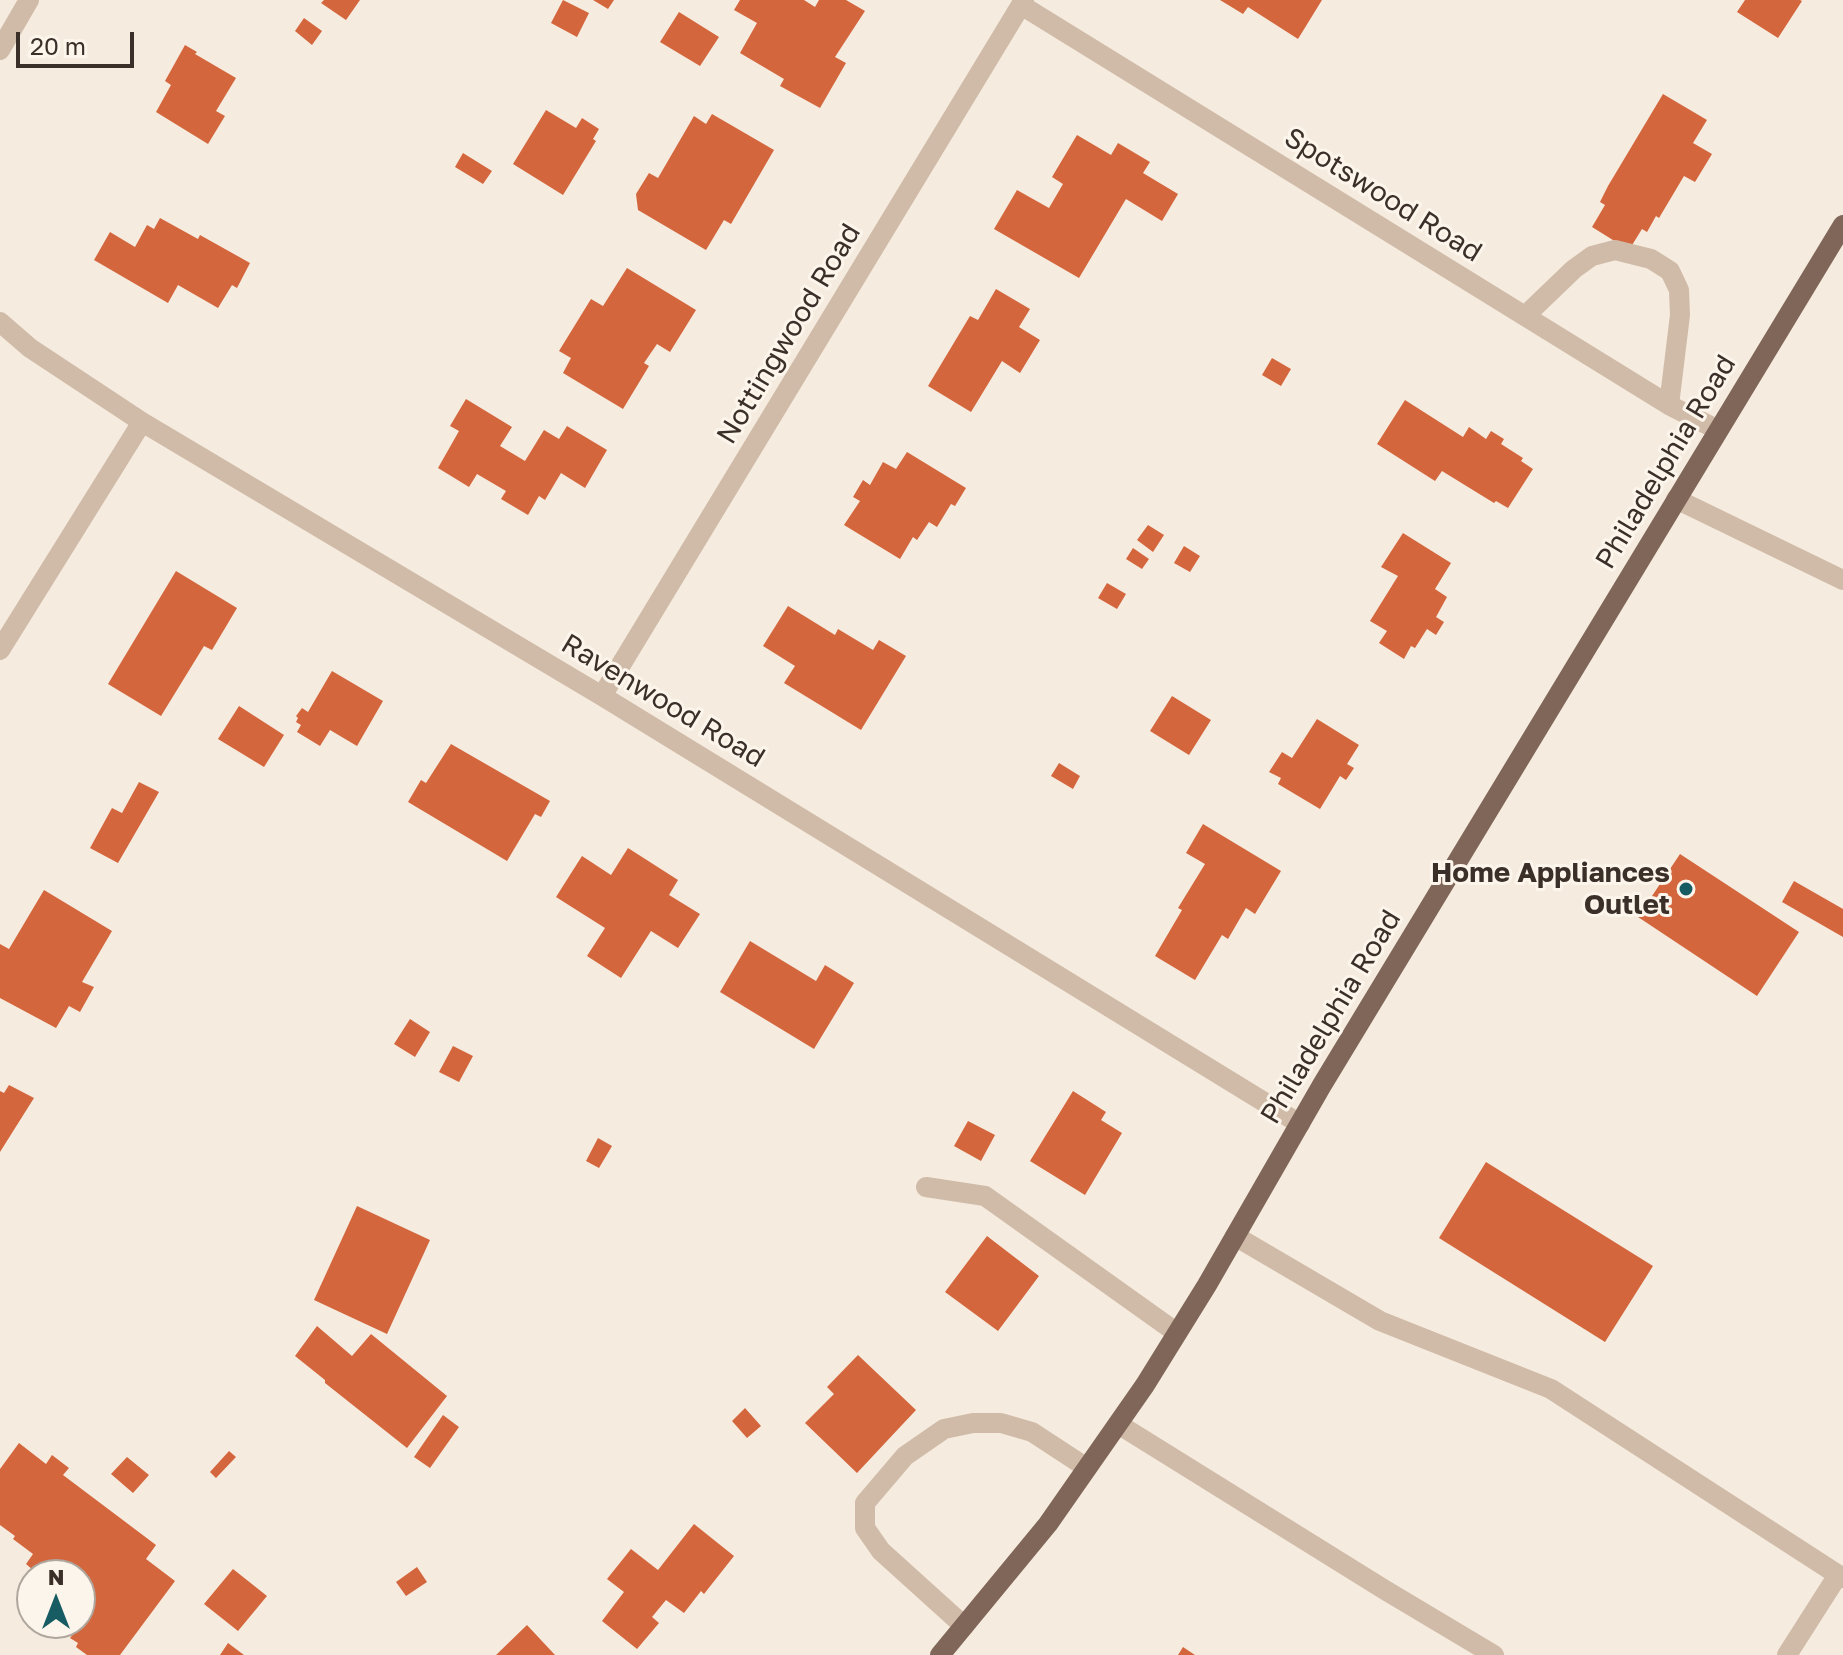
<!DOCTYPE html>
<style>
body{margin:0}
#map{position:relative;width:1843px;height:1655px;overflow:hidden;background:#f5ebde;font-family:"Golos Text",sans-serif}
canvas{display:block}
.north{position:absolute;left:16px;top:1559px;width:80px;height:80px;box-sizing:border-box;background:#fcf5eb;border:2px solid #afa69d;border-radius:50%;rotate:0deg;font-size:22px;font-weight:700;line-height:32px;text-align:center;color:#3b2f29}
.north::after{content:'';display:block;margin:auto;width:28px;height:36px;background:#185c63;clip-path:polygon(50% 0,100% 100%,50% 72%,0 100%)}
.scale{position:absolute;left:16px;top:32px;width:118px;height:36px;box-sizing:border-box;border:4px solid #3b2f29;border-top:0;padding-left:10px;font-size:24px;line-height:28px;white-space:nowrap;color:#3b2f29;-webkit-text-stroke:6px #fcf5eb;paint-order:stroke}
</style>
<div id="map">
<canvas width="1843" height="1655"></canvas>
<div class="north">N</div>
<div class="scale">20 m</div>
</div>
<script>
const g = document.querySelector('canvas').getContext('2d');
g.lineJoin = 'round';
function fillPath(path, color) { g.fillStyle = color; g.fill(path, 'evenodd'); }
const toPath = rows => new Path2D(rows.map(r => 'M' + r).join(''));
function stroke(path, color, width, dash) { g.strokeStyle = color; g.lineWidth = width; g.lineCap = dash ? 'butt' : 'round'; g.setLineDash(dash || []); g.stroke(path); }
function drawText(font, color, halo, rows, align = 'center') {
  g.font = font + ' "Golos Text",sans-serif'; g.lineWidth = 6; g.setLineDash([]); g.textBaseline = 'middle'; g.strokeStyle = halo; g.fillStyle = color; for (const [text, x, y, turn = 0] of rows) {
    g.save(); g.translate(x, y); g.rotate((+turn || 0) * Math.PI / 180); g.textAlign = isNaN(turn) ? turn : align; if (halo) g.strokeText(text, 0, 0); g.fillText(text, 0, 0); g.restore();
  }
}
fillPath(toPath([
 [324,0,360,0,346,20,321,3],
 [563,0,589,13,577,37,551,23],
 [593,0,614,0,608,9],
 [740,0,804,0,815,7,819,0,846,0,865,11,835,57,846,63,820,108,780,86,784,79,740,53,757,23,734,10],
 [1220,0,1322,0,1298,39,1248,7,1243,14],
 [1745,0,1800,0,1802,1,1778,38,1737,12],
 [679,12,719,37,700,66,660,42],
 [304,18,322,31,312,45,295,31],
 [185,45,197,52,195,54,236,78,216,111,225,116,208,144,156,112,171,85,165,81],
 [1663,94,1707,120,1693,143,1712,154,1695,182,1684,176,1659,218,1656,216,1647,232,1642,229,1629,250,1592,227,1605,205,1600,202,1608,186],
 [546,110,576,128,582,118,599,129,593,139,596,141,563,195,513,164],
 [712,114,774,150,731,224,724,220,706,250,638,210,636,194,649,173,658,178,694,116,706,124],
 [1077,135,1111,155,1118,143,1150,162,1143,173,1178,194,1162,221,1126,199,1079,278,994,229,1017,190,1049,208,1063,184,1052,177],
 [463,153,492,171,483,184,455,167],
 [160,218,198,239,200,235,250,263,237,288,232,285,218,308,178,285,168,303,94,260,110,232,135,247,147,225,154,229],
 [627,268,696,310,670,352,657,344,644,363,649,366,623,409,563,373,571,358,559,351,591,299,603,306],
 [996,289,1030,309,1019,327,1040,340,1020,373,1002,361,971,412,928,386,970,316,978,320],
 [1272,358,1291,369,1281,386,1262,375],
 [466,399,512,427,500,446,525,461,544,430,559,439,567,426,607,450,585,488,561,473,545,500,539,496,528,515,501,499,506,491,477,474,469,487,438,468,459,431,450,426],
 [1405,400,1463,437,1469,427,1486,439,1491,431,1504,439,1501,444,1523,458,1521,461,1533,469,1508,508,1496,501,1494,503,1442,471,1435,481,1377,444],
 [907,452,966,488,955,506,951,504,937,527,929,522,917,540,913,537,900,559,844,525,860,501,853,497,863,480,870,485,883,462,896,469],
 [1148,525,1164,535,1153,552,1137,540],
 [1403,533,1451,563,1435,589,1447,597,1436,617,1444,622,1436,635,1427,629,1415,648,1411,646,1404,659,1379,643,1387,631,1370,621,1398,576,1381,567],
 [1184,546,1200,556,1190,572,1174,563],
 [1133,548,1149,559,1142,569,1126,559],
 [176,571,237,608,212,650,204,646,161,716,108,684],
 [1107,583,1126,594,1117,609,1098,598],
 [788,606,835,635,838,629,873,650,879,640,906,656,861,730,784,683,795,666,763,646],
 [332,671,383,701,357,746,330,730,320,746,297,732,301,725,296,722,298,718,296,716,302,708,308,712],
 [1172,696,1211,720,1189,755,1150,731],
 [239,706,284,735,264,767,218,739],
 [1317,719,1359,745,1347,764,1354,768,1346,780,1340,776,1320,809,1278,784,1281,778,1269,772,1282,752,1292,758],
 [451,744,550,801,541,817,535,814,507,861,408,802,421,780,426,783],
 [1059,763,1080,776,1073,789,1051,776],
 [139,782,159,792,118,863,90,848,112,808,122,813],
 [1203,824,1281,871,1255,914,1246,908,1228,939,1222,935,1195,980,1155,956,1182,910,1178,908,1205,864,1186,853],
 [628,848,678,880,669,895,700,914,678,948,651,931,621,978,587,956,605,928,556,897,582,856,611,875],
 [1680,854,1799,932,1757,996,1638,917],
 [1794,881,1843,909,1843,937,1782,902],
 [44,890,112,931,82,982,94,987,80,1012,69,1006,56,1028,0,998,0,944,9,949],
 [750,941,816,981,825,965,854,983,814,1049,720,992],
 [410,1019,430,1032,415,1057,394,1044],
 [453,1046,473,1056,459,1082,439,1072],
 [9,1085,34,1098,0,1152,0,1091,4,1093],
 [1073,1091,1106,1112,1101,1120,1122,1133,1085,1195,1030,1161],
 [968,1121,995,1135,981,1161,954,1146],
 [598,1138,612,1146,599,1168,586,1161],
 [1486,1162,1653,1266,1605,1342,1439,1238],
 [357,1206,430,1240,387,1334,314,1300],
 [987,1236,1039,1276,998,1331,945,1292],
 [317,1326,352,1356,371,1334,447,1396,407,1448,325,1383,325,1380,295,1356],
 [858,1355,916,1410,857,1473,805,1423,834,1394,827,1387],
 [745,1408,761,1426,747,1438,732,1421],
 [443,1415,459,1427,430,1468,414,1457],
 [19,1443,46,1464,52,1455,69,1468,63,1475,156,1545,146,1559,175,1581,120,1655,87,1655,76,1647,78,1643,70,1638,75,1632,63,1623,80,1623,80,1575,32,1575,32,1600,19,1590,33,1570,26,1564,33,1554,13,1539,15,1536,0,1525,0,1469],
 [229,1451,236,1457,216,1478,210,1472],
 [127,1457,149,1475,133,1493,111,1474],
 [694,1524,734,1556,704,1594,701,1591,684,1613,666,1600,652,1617,659,1623,637,1649,602,1621,624,1592,607,1579,631,1549,658,1570],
 [417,1567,427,1582,406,1596,396,1582],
 [233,1569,267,1596,238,1631,204,1604],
 [527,1625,555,1655,496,1655],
 [228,1643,244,1655,220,1655],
 [1183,1647,1195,1655,1178,1655]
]), '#d4663d');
stroke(toPath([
 [1021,5,1669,405,1718,430],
 [0,50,29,0],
 [1525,316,1574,269,1592,256,1615,250,1651,259,1670,271,1679,290,1680,315,1669,405],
 [0,322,30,348,142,422,602,696,1300,1124],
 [1676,499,1843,580],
 [0,650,142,422],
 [602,696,1024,0],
 [926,1187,985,1196,1177,1333],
 [1235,1236,1380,1321,1551,1389,1843,1578],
 [1118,1424,1385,1590,1494,1655],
 [964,1626,881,1551,865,1528,865,1503,905,1456,944,1429,973,1423,1001,1423,1032,1432,1087,1468],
 [1787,1655,1838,1575]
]), '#d0bba8', 20);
stroke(toPath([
 [940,1655,1048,1524,1145,1385,1207,1285,1322,1085,1843,225]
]), '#7f6658', 20);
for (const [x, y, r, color] of [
 [1686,889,8,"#185c63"]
]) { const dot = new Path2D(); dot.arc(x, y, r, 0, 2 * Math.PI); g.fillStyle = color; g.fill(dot); stroke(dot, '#fcf5eb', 3); }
drawText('28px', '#3b2f29', '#fcf5eb', [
 ["Spotswood Road",1383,195,32],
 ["Nottingwood Road",789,334,-59],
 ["Philadelphia Road",1666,462,-59],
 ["Ravenwood Road",663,701,31],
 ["Philadelphia Road",1331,1017,-59]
]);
drawText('bold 28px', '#3b2f29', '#fcf5eb', [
 ["Home Appliances",1670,873],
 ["Outlet",1670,905]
], 'right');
</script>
